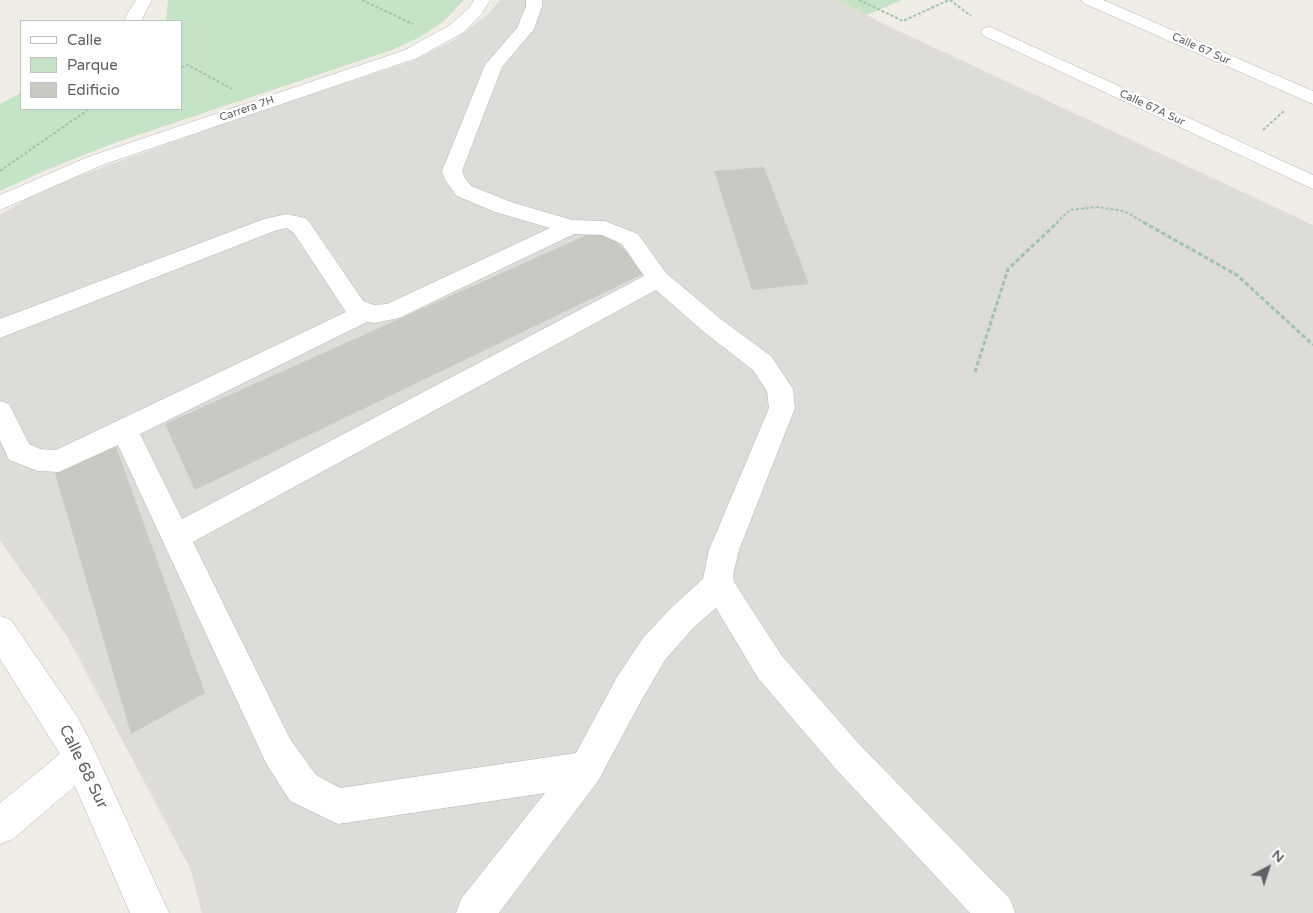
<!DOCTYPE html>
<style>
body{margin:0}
#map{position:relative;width:1313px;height:913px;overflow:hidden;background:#efede6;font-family:"Varela Round",sans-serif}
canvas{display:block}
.legend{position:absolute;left:20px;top:20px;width:162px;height:90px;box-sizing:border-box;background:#fff;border:1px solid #bfc0c1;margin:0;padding:6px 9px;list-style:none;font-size:15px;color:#5e6165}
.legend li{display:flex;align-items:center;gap:10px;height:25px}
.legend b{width:25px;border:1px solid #bfc0c1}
.north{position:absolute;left:1243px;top:843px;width:50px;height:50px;-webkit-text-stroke:4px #fff;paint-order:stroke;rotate:40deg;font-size:14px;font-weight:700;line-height:20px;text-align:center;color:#5e6165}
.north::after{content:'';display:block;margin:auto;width:18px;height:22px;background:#5e6165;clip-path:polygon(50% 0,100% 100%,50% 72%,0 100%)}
</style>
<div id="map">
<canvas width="1313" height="913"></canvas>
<ul class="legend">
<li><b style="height:6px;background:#fff"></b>Calle</li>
<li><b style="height:14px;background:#c5e4c7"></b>Parque</li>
<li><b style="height:14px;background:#cac8c3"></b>Edificio</li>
</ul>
<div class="north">N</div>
</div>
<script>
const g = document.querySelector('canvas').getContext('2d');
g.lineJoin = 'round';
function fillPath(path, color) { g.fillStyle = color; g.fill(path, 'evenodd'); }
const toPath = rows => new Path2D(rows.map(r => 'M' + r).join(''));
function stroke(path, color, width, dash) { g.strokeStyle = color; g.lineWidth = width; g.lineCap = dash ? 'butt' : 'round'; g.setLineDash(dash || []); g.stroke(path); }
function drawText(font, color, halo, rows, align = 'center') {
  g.font = font + ' "Varela Round",sans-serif'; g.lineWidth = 4.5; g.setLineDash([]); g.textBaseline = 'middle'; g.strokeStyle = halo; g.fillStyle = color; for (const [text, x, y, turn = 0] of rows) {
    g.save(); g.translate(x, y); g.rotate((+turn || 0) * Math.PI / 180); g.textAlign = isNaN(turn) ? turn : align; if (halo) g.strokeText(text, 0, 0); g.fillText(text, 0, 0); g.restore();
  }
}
fillPath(toPath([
 [500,0,838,0,886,25,1313,225,1313,913,202,913,191,870,68,638,0,540,0,215,43,189,239,118,413,61,454,40,487,15]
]), '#dedcd8');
fillPath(toPath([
 [168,0,464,0,443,22,420,37,392,50,117,142,51,168,0,191,0,104,21,93,21,109,181,109,181,21,166,21],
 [838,0,902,0,867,15]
]), '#c5e4c7');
fillPath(toPath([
 [764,167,809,284,752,290,714,171],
 [602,228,647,272,195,490,165,424],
 [116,447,205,693,131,734,55,473]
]), '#cac8c3');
const minor = toPath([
 [136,0,152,0,141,21,125,21,127,14,136,0],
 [474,0,490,0,481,15,462,33,417,58,102,165,0,210,0,195,88,157,405,50,450,25,469,8,474,0],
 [526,0,542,0,542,6,534,29,502,67,462,171,465,178,471,186,511,202,572,220,605,221,638,234,666,273,722,320,771,356,793,389,795,408,739,550,733,575,734,582,782,656,859,744,1010,899,1015,913,970,913,835,768,758,678,716,608,694,627,665,660,641,701,598,781,499,913,456,913,461,899,545,793,338,824,290,801,266,763,118,445,59,472,38,471,9,460,0,440,0,401,9,404,29,444,40,449,56,450,346,312,294,233,287,228,277,230,0,338,0,319,264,219,287,214,305,218,310,223,363,301,374,305,387,304,550,228,495,212,457,196,445,180,442,171,485,65,517,28,526,6,526,0],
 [574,234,602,235,622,244,644,276,182,519,140,434,367,322,374,323,399,318,574,234],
 [656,290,704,332,753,370,767,391,769,408,709,550,703,579,672,607,643,638,617,677,576,753,340,788,316,775,290,739,193,542,656,290],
 [1081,0,1103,0,1313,91,1313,104,1083,3,1081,0],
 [990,27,1313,175,1313,189,984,36,981,32,984,28,990,27],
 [0,616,11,620,77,716,93,747,169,913,130,913,75,786,13,839,0,844,0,803,60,754,0,659,0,616]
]);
stroke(minor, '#b3b6ba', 1);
stroke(toPath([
 [362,0,413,24],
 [859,0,903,21,949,0],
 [950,0,971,16],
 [181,67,188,65,232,89],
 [1263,130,1284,111],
 [0,171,89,109],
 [1056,223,1070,210,1098,207,1124,211,1145,223]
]), '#9ec4ac', 2, [3, 2]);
stroke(toPath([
 [1143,222,1237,275,1313,345],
 [975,372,1008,269,1058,222]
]), '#9ec4ac', 3, [4.5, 2.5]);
fillPath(minor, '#fff');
drawText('11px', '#5e6165', '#fff', [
 ["Calle 67 Sur",1201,49,24],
 ["Calle 67A Sur",1152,108,25],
 ["Carrera 7H",247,109,-19]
]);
drawText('16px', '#5e6165', '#fff', [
 ["Calle 68 Sur",83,767,64]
]);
</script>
